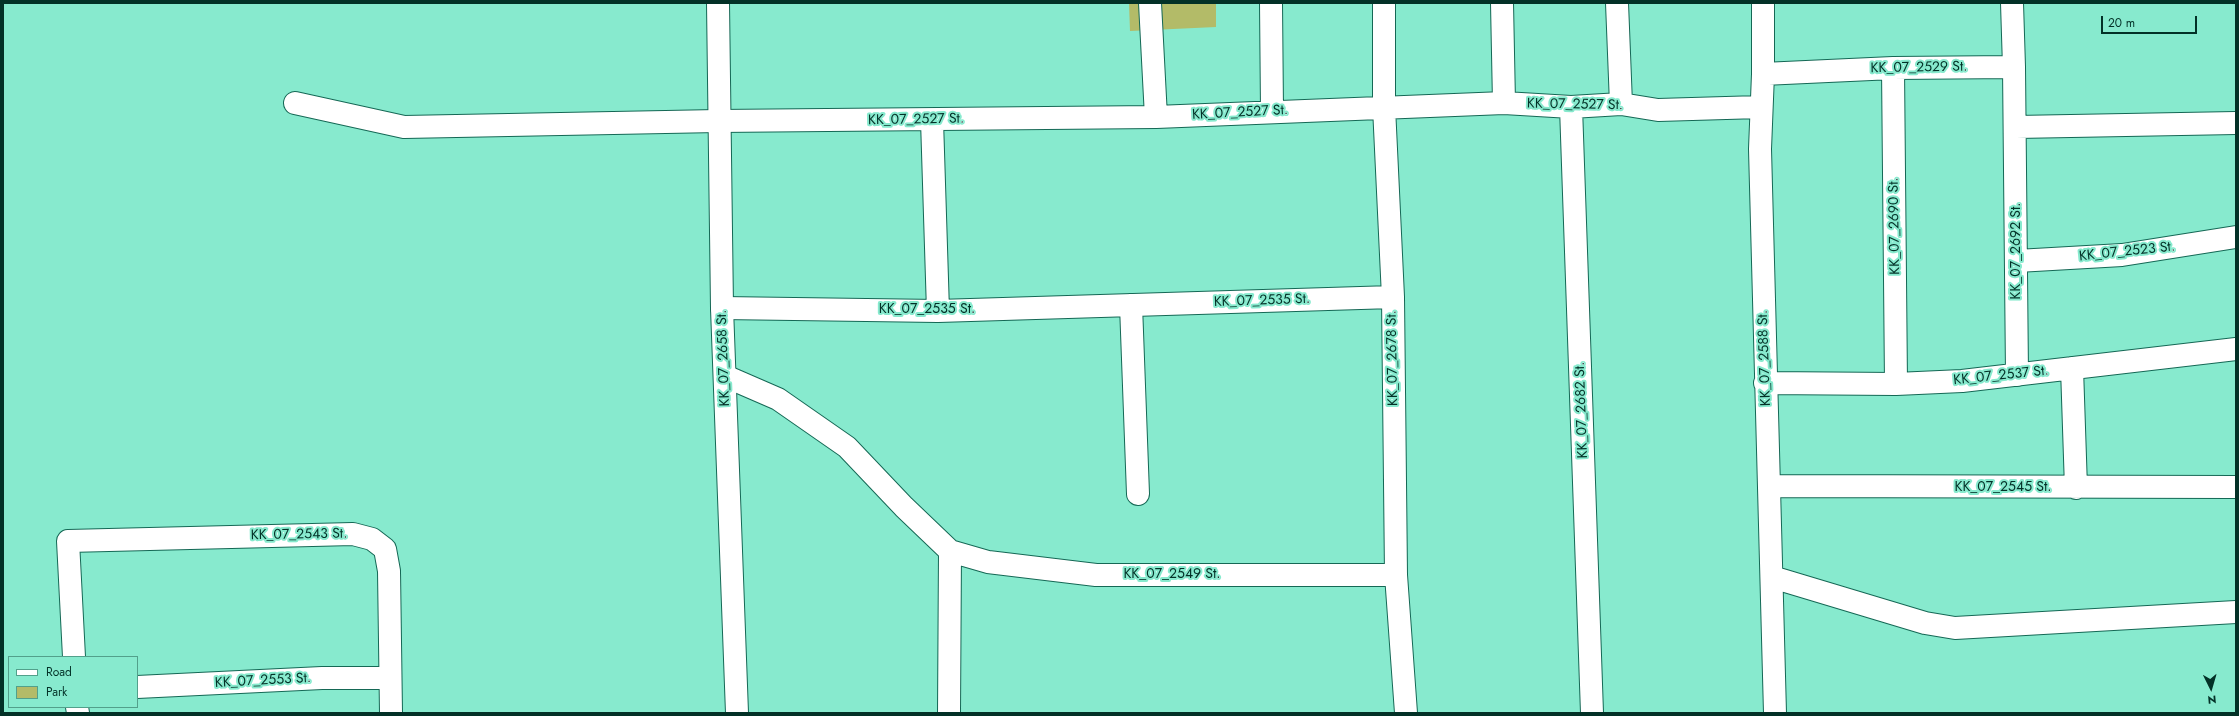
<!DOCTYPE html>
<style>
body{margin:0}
#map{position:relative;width:2239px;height:716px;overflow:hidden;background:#87eace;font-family:Jost,sans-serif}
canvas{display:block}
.frame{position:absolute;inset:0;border:4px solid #033127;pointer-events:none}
.legend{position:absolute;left:8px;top:656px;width:130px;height:52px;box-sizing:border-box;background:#87eace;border:1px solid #52a08b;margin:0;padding:5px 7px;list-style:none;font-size:12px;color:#033127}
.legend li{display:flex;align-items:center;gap:8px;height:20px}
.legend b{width:20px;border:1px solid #52a08b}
.north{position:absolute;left:2191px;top:668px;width:40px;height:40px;-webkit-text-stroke:3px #87eace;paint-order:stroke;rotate:175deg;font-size:11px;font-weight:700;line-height:16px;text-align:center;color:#033127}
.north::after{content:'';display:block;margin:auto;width:14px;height:18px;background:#033127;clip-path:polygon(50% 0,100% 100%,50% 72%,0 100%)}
.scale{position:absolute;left:2101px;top:16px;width:96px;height:18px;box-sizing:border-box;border:2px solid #033127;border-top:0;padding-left:5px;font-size:12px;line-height:14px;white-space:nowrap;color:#033127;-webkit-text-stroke:3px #87eace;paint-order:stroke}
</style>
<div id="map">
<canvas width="2239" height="716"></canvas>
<div class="frame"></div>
<ul class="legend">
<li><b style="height:5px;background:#fff"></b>Road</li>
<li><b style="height:11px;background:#b3bb68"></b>Park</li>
</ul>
<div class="north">N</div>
<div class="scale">20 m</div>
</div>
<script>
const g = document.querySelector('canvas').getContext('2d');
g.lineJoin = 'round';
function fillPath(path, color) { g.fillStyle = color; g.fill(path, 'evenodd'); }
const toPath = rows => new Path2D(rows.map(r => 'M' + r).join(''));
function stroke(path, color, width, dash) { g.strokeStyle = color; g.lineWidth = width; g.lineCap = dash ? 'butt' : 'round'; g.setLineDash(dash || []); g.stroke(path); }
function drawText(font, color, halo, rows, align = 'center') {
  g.font = font + ' Jost,sans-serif'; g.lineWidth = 4; g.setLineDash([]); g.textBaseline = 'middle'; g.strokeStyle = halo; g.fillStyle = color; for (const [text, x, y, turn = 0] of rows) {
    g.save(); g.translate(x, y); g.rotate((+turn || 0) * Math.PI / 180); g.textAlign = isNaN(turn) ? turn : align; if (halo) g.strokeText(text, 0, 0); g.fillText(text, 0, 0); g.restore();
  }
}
fillPath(toPath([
 [1129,3,1216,3,1216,27,1130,31]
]), '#b3bb68');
const street = toPath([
 [1150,3,1156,117],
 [1271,3,1272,111],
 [1384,3,1384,107,1393,297,1396,575,1406,713],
 [1502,3,1504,103],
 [1617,3,1621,104],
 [1763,3,1763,74,1760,149,1775,713],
 [2012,3,2014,67],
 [1893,68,1896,384],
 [1763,74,1893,68,2014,67,2017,375],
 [295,103,404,127,718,121,1156,117,1504,103,1571,107,1621,104,1658,110,1760,107],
 [1571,107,1592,713],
 [932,120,938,311],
 [2016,127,2236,123],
 [2017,261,2122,255,2236,237],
 [1131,305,1138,494],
 [722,308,938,311,1393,297],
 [2072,368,2076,488],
 [725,376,778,399,847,447,904,507,950,551,949,713],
 [1765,383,1896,384,1962,381,2236,349],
 [1770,486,2236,487],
 [950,551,988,562,1096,575,1396,575],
 [1772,577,1925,623,1955,628,2236,612],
 [74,657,68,541,353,534,372,539,385,549,389,571,391,713],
 [137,687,322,678,390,678],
 [77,707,78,713]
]);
const secondary = toPath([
 [718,3,722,308,737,713]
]);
stroke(street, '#156855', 24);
stroke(secondary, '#156855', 24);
stroke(street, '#fff', 22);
stroke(secondary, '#fff', 22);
drawText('14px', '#033127', '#87eace', [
 ["KK_07_2529 St.",1919,68,-1],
 ["KK_07_2527 St.",1575,105,1],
 ["KK_07_2527 St.",1240,113,-3],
 ["KK_07_2527 St.",916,120,-1],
 ["KK_07_2690 St.",1895,226,-91],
 ["KK_07_2692 St.",2017,251,-90],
 ["KK_07_2523 St.",2127,252,-6],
 ["KK_07_2535 St.",1262,301,-2],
 ["KK_07_2535 St.",927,310],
 ["KK_07_2658 St.",724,358,-92],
 ["KK_07_2678 St.",1393,358,-91],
 ["KK_07_2588 St.",1765,358,-92],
 ["KK_07_2537 St.",2001,376,-6],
 ["KK_07_2682 St.",1582,410,-92],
 ["KK_07_2545 St.",2003,488],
 ["KK_07_2543 St.",299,535,-1],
 ["KK_07_2549 St.",1172,575],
 ["KK_07_2553 St.",263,681,-3]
]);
</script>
